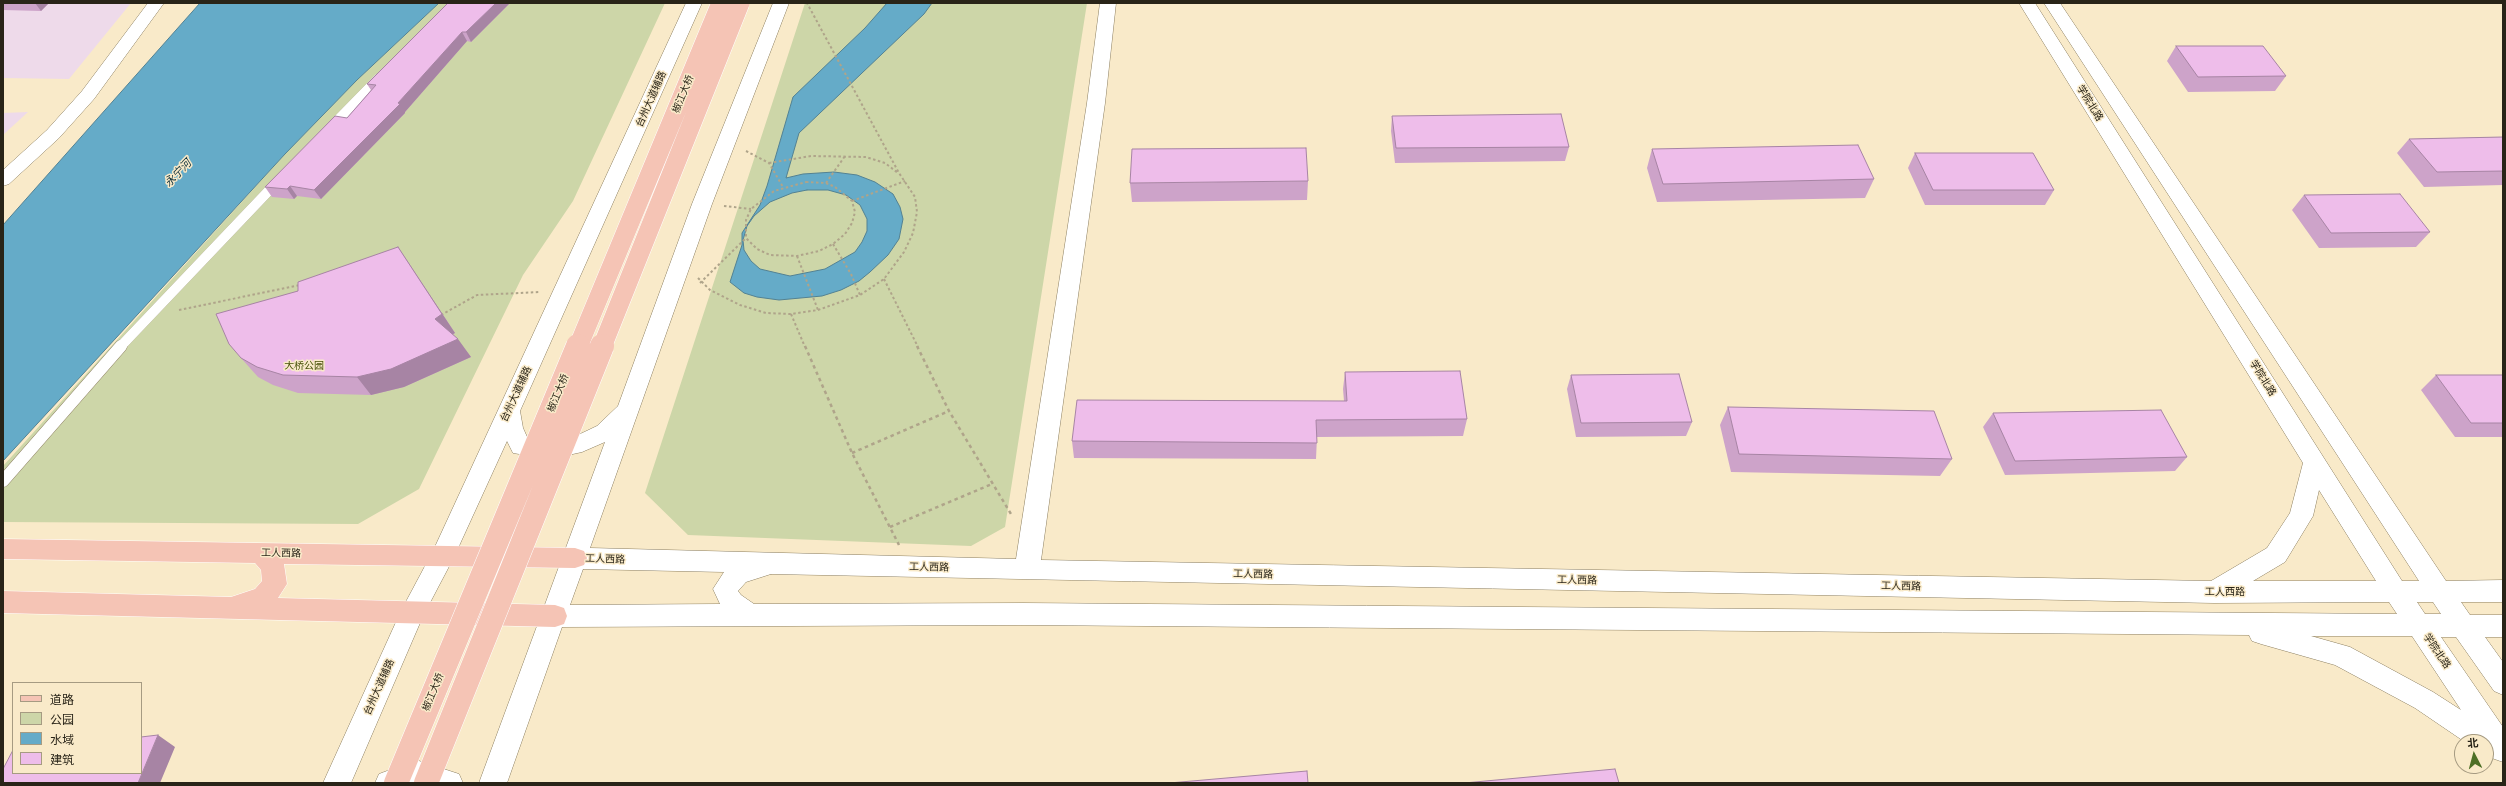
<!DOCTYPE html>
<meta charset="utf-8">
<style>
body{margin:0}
#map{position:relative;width:2506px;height:786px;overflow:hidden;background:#f9eac9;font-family:Lato,"Noto Sans SC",sans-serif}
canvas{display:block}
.frame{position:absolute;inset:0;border:4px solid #292418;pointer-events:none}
.legend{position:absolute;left:12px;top:682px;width:130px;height:92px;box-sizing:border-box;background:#f9eac9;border:1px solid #a69b82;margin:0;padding:5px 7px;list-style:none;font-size:12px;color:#292418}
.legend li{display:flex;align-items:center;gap:8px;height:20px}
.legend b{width:20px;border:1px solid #a69b82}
.north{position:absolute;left:2454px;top:734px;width:40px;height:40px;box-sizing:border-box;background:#f9eac9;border:1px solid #a69b82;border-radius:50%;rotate:354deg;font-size:11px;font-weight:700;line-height:16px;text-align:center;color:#292418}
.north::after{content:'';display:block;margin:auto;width:14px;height:18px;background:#4e6f26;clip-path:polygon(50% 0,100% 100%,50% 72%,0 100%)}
</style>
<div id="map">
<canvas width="2506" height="786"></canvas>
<div class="frame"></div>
<ul class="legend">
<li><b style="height:5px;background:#f5c4b5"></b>道路</li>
<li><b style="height:11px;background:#cdd6a8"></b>公园</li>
<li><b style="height:11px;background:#65abc8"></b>水域</li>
<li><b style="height:11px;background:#eebdea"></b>建筑</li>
</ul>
<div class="north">北</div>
</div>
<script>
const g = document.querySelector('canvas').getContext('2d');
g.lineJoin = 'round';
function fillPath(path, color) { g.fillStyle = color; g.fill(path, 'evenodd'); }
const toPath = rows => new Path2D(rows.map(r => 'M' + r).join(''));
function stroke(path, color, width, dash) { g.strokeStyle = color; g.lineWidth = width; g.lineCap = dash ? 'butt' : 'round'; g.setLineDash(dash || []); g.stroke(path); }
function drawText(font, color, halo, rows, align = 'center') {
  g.font = font + ' Lato,"Noto Sans SC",sans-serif'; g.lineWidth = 3; g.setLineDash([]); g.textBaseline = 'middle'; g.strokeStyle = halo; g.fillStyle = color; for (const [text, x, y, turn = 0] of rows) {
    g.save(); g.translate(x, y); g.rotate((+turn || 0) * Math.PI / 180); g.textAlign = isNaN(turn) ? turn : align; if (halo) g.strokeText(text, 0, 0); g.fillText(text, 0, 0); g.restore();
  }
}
fillPath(toPath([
 [3,3,131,3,69,79,3,78],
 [28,112,3,135,3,113]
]), '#eedaea');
fillPath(toPath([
 [439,3,665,3,573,201,523,275,419,489,358,524,3,522,3,466,285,154,357,80],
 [805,3,1087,3,1005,527,971,546,688,535,645,493]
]), '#cdd6a8');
const water = toPath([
 [200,3,439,3,357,80,285,154,3,461,3,225,200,3],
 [887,3,932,3,924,14,799,133,786,178,803,174,834,172,857,175,875,182,893,194,900,207,903,219,899,239,888,255,870,272,859,281,841,290,822,296,779,300,757,297,744,293,730,282,742,245,742,233,760,205,767,186,793,97,865,28,887,3],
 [807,190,828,190,846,195,860,205,867,219,867,231,862,242,855,252,825,269,790,276,760,269,751,261,744,250,743,240,747,226,754,216,770,202,792,193,807,190]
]);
fillPath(water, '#65abc8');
stroke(water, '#538293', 1);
const laneFar1 = toPath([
 [331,127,379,78],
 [120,347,278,181]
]);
const lane = toPath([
 [3,481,121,346]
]);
const street = toPath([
 [148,3,164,3,94,99,59,138,9,184,3,186,3,170,47,130,82,91,148,3]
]);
const secondary = toPath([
 [686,3,702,3,520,411,523,428,528,439,550,441,578,435,597,426,618,406,692,204,773,3,789,3,712,204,590,548,1016,559,1087,103,1100,3,1116,3,1105,103,1041,560,2211,581,2267,548,2290,513,2303,463,2019,3,2035,3,2402,581,2419,581,2044,3,2060,3,2446,581,2503,580,2503,602,2461,602,2470,615,2503,615,2503,637,2485,637,2503,662,2503,695,2494,691,2456,637,2441,637,2503,727,2503,762,2486,756,2486,742,2465,742,2415,708,2335,665,2261,644,2252,641,2249,635,1023,625,562,627,507,783,479,783,605,442,582,452,550,459,513,453,507,441,454,557,423,616,351,783,323,783,401,611,433,551,686,3],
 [2319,490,2376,581,2253,581,2285,562,2313,516,2319,490],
 [583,569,724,572,713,589,720,604,570,605,583,569],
 [771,574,2214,603,2389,602,2397,614,1023,603,754,604,741,595,738,591,746,582,771,574],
 [2417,602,2433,602,2441,614,2425,614,2417,602],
 [2311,636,2412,636,2461,710,2433,692,2350,647,2311,636],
 [416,760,459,774,463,783,375,783,379,774,416,760]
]);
const primary = toPath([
 [3,539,575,548,584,551,587,558,584,565,575,568,284,564,287,584,278,598,555,605,564,608,567,616,564,624,555,627,3,613,3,591,231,597,255,589,262,581,261,570,255,563,3,559,3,539]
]);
stroke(laneFar1, '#8c7f61', 10);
stroke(lane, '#8c7f61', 13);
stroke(street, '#8c7f61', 1);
stroke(secondary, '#8c7f61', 1);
stroke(primary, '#fff', 1);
stroke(toPath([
 [746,151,769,163,783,187],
 [769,163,811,156,866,157,885,163,898,173],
 [806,182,826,183,835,187,852,201,855,212,852,223,845,234,833,244,819,251,797,256,770,255,757,249,746,238,746,220,751,209,774,191,806,182],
 [826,183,845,156],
 [852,201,905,181],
 [724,206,751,209],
 [833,244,851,274,860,295],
 [797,256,818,310],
 [698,278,710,290,740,305,766,313,791,314,818,310,860,295,884,279,904,252,913,233,917,212,915,197,899,173,807,3],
 [884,279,918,347],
 [700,283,746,238],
 [179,310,300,285],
 [791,314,805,347],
 [441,315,477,295,540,292]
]), '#afa48a', 2, [2.5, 2.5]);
stroke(toPath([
 [805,346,852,453,899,545],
 [917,346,949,411,1011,514],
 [852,453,949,411],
 [890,527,992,484]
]), '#afa48a', 2.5, [3.5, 3.5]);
stroke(laneFar1, '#fff', 10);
stroke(lane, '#fff', 12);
fillPath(street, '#fff');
fillPath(secondary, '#fff');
fillPath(primary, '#f5c4b5');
const primaryBridgeFar1 = toPath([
 [578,347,721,3],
 [602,347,740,3]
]);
const primaryBridge = toPath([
 [396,783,578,346],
 [426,783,602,346]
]);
stroke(primaryBridgeFar1, '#fff', 20, []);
stroke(primaryBridge, '#fff', 25, []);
stroke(primaryBridgeFar1, '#f5c4b5', 19);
stroke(primaryBridge, '#f5c4b5', 24);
fillPath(toPath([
 [3,3,49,3,41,11,3,10],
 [448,3,510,3,471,42,467,41,405,112,405,113,321,199,297,196,294,199,272,197,265,187,347,118,371,90,367,84],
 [2479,3,2503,3,2503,4,2480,4],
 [2176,46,2286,76,2275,91,2188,92,2167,61],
 [1392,116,1569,147,1565,161,1395,163,1391,131],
 [2503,137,2503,185,2424,187,2397,153,2409,139],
 [1652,149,1874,179,1865,198,1657,202,1647,168],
 [1915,153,2054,190,2045,205,1925,205,1908,168],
 [1308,181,1307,200,1132,202,1130,183],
 [2304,195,2430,232,2416,247,2319,248,2292,210],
 [398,247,455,333,453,334,471,357,404,387,371,395,298,393,273,385,258,377,241,358],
 [1345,372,1467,419,1463,436,1317,437,1316,459,1074,458,1072,441,1344,401,1343,389],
 [1571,375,1692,422,1686,436,1576,437,1567,389],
 [2436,375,2503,375,2503,437,2455,437,2421,390],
 [1728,407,1952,459,1940,476,1731,472,1720,425],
 [1993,413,2187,457,2175,471,2005,475,1983,427]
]), '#cda3c9');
fillPath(toPath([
 [35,3,49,3,41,11],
 [496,3,510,3,471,42,466,32],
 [462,32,467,41,405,112,405,113,321,199,314,190,398,103],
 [290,186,297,196,294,199,287,189],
 [398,247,455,333,448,337,435,319],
 [458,339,471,357,404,387,371,395,357,377],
 [158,735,175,747,160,783,138,783]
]), '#a784a4');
const building = toPath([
 [448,3,496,3,466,32,462,32,398,103,400,104,314,190,290,186,287,189,265,187,335,116,347,118,376,85,367,84,448,3],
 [2176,46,2263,46,2286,76,2198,77,2176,46],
 [1561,114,1569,147,1396,148,1392,116,1561,114],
 [2503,137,2503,171,2437,172,2409,139,2503,137],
 [1858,145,1874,179,1663,184,1652,149,1858,145],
 [1306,148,1308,181,1130,183,1132,149,1306,148],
 [1915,153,2033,153,2054,190,1933,190,1915,153],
 [2400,194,2430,232,2331,233,2304,195,2400,194],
 [398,247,442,314,435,319,458,339,391,369,357,377,283,375,257,367,241,358,229,344,216,314,298,291,298,282,398,247],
 [1460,371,1467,419,1316,420,1317,443,1072,441,1077,400,1347,401,1345,372,1460,371],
 [1679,374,1692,422,1581,423,1571,375,1679,374],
 [2436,375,2503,375,2503,423,2471,423,2436,375],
 [1728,407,1934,411,1952,459,1739,454,1728,407],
 [2161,410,2187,457,2015,461,1993,413,2161,410],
 [158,735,138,783,3,783,3,769,13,750,13,773,141,773,141,737,158,735],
 [1615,769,1619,783,1464,783,1615,769],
 [1307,771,1308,783,1169,783,1307,771]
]);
fillPath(building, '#eebdea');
stroke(building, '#a784a4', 1);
drawText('10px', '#292418', '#f9eac9', [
 ["椒江大桥",683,94,-67],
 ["台州大道辅路",651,99,-66],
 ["学院北路",2090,103,58],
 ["学院北路",2263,378,58],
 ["椒江大桥",558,393,-67],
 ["台州大道辅路",516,394,-65],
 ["工人西路",281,553,1],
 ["工人西路",605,559,2],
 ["工人西路",929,567,1],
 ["工人西路",1253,574,1],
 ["工人西路",1577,580,1],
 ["工人西路",1901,586,1],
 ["工人西路",2225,592],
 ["学院北路",2437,651,56],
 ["台州大道辅路",379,687,-66],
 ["椒江大桥",433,692,-67]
]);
drawText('10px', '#464f08', '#f9eac9', [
 ["大桥公园",304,366]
]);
drawText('italic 11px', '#0e303c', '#f9eac9', [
 ["永宁河",178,173,-46]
]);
</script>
